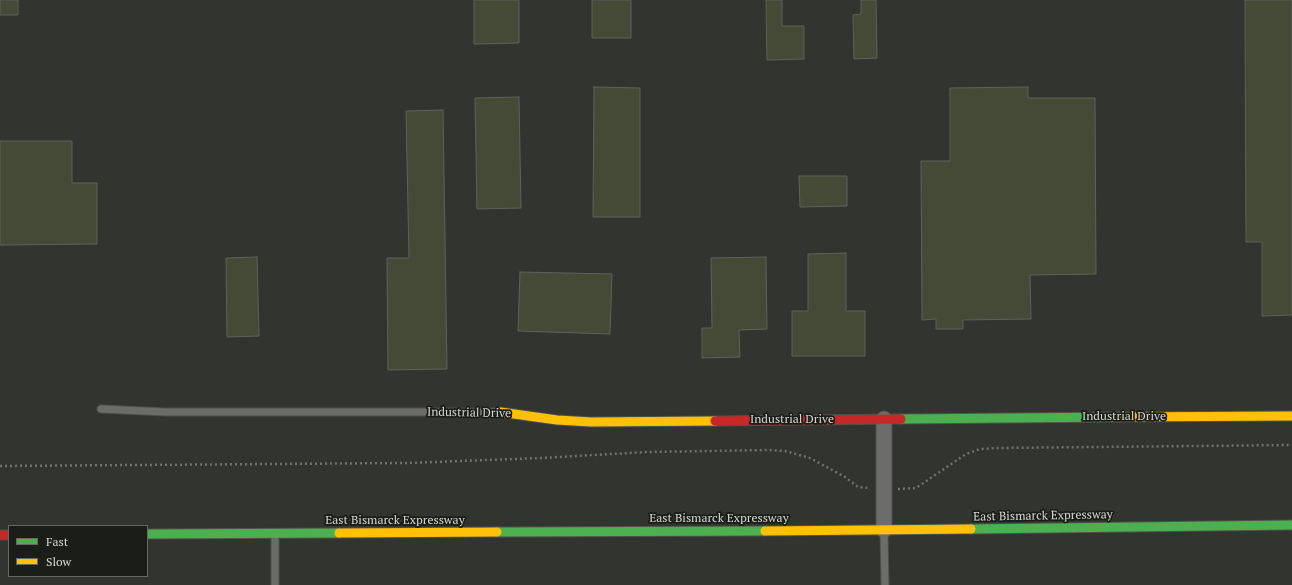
<!DOCTYPE html>
<style>
body{margin:0}
#map{position:relative;width:1292px;height:585px;overflow:hidden;background:#32342f;font-family:"PT Serif",serif}
canvas{display:block}
.legend{position:absolute;left:8px;top:525px;width:140px;height:52px;box-sizing:border-box;background:#1b1d18;border:1px solid #666863;margin:0;padding:5px 7px;list-style:none;font-size:12px;color:#d6d9d3}
.legend li{display:flex;align-items:center;gap:8px;height:20px}
.legend b{width:20px;border:1px solid #666863}
</style>
<div id="map">
<canvas width="1292" height="585"></canvas>
<ul class="legend">
<li><b style="height:5px;background:#4caf50"></b>Fast</li>
<li><b style="height:5px;background:#ffc107"></b>Slow</li>
</ul>
</div>
<script>
const g = document.querySelector('canvas').getContext('2d');
g.lineJoin = 'round';
function fillPath(path, color) { g.fillStyle = color; g.fill(path, 'evenodd'); }
const toPath = rows => new Path2D(rows.map(r => 'M' + r).join(''));
function stroke(path, color, width, dash) { g.strokeStyle = color; g.lineWidth = width; g.lineCap = dash ? 'butt' : 'round'; g.setLineDash(dash || []); g.stroke(path); }
function drawText(font, color, halo, rows, align = 'center') {
  g.font = font + ' "PT Serif",serif'; g.lineWidth = 3.5; g.setLineDash([]); g.textBaseline = 'middle'; g.strokeStyle = halo; g.fillStyle = color; for (const [text, x, y, turn = 0] of rows) {
    g.save(); g.translate(x, y); g.rotate((+turn || 0) * Math.PI / 180); g.textAlign = isNaN(turn) ? turn : align; if (halo) g.strokeText(text, 0, 0); g.fillText(text, 0, 0); g.restore();
  }
}
const building = toPath([
 [0,0,18,0,18,15,0,15,0,0],
 [474,0,519,0,519,43,474,44,474,0],
 [592,0,631,0,631,38,592,38,592,0],
 [766,0,782,0,782,26,804,26,804,59,767,60,766,0],
 [861,0,876,0,877,58,854,59,853,15,861,14,861,0],
 [1245,0,1292,0,1292,315,1262,316,1262,242,1246,242,1245,0],
 [594,87,640,88,640,217,593,217,594,87],
 [1028,87,1028,98,1095,98,1096,274,1030,275,1031,319,963,320,963,329,936,329,936,319,922,320,921,161,950,161,950,88,1028,87],
 [519,97,521,208,477,209,475,98,519,97],
 [443,110,447,369,388,370,387,258,409,258,406,111,443,110],
 [0,141,72,141,72,183,97,183,97,244,0,245,0,141],
 [799,176,847,176,847,206,800,207,799,176],
 [846,253,846,311,865,311,865,356,792,356,792,311,808,311,808,254,846,253],
 [257,257,259,336,227,337,226,258,257,257],
 [766,257,767,329,739,330,740,357,702,358,702,328,712,328,711,258,766,257],
 [520,272,612,274,610,334,518,331,520,272]
]);
fillPath(building, '#454a37');
stroke(building, '#5f615d', 1);
const lane = toPath([
 [101,409,166,412,499,412],
 [884,532,885,585],
 [275,535,275,585]
]);
const street = toPath([
 [884,419,884,530]
]);
const fast = toPath([
 [901,419,1118,417],
 [971,529,1292,525],
 [497,532,765,531],
 [147,534,339,533]
]);
const slow = toPath([
 [500,412,557,420,591,422,715,421],
 [1118,417,1292,416],
 [765,531,971,529],
 [339,533,497,532]
]);
const jam = toPath([
 [715,421,901,419],
 [0,535,9,535]
]);
stroke(lane, '#4f514c', 9);
stroke(street, '#4f514c', 17);
stroke(fast, '#4f514c', 11);
stroke(slow, '#4f514c', 11);
stroke(jam, '#4f514c', 11);
stroke(toPath([
 [0,466,407,463,541,458,647,452,768,450,785,451,810,458,845,477,858,487,869,488],
 [898,489,916,488,966,454,980,449,998,448,1292,445]
]), '#71726e', 2.5, [2, 3]);
stroke(lane, '#6c6d6a', 7);
stroke(street, '#6c6d6a', 15);
stroke(fast, '#4caf50', 9);
stroke(slow, '#ffc107', 9);
stroke(jam, '#c62828', 9);
drawText('12px', '#d6d9d3', '#1b1d18', [
 ["Industrial Drive",469,413,1],
 ["Industrial Drive",1124,417],
 ["Industrial Drive",792,420],
 ["East Bismarck Expressway",1043,516,-1],
 ["East Bismarck Expressway",719,519],
 ["East Bismarck Expressway",395,521]
]);
</script>
